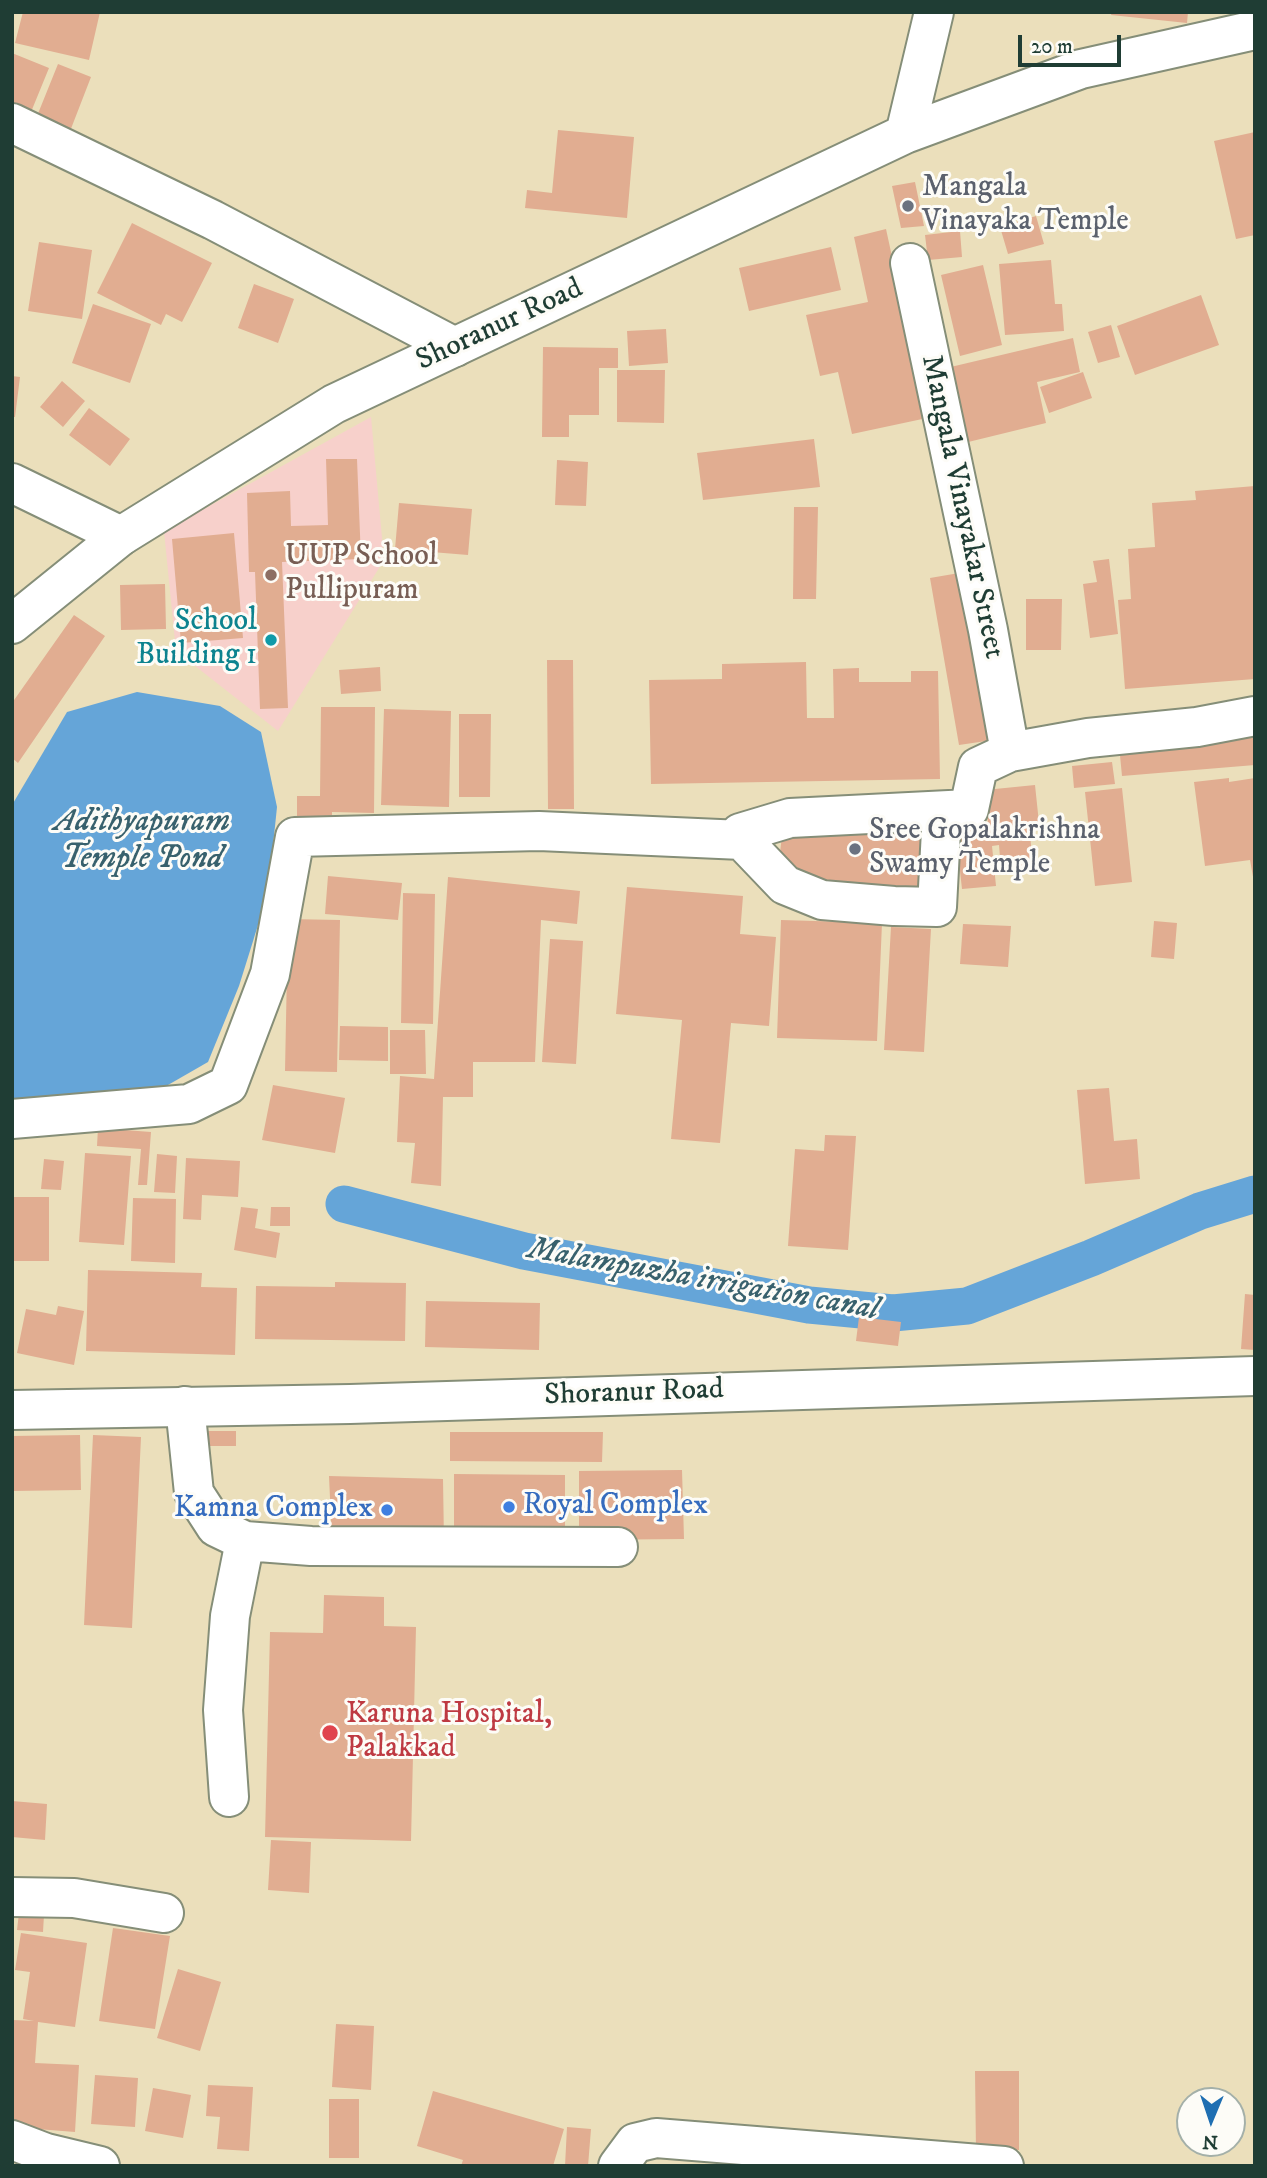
<!DOCTYPE html>
<style>
body{margin:0}
#map{position:relative;width:1267px;height:2178px;overflow:hidden;background:#ebdfbb;font-family:"IM FELL DW Pica",serif}
canvas{display:block}
.frame{position:absolute;inset:0;border:14px solid #1f3d34;pointer-events:none}
.north{position:absolute;left:1176px;top:2087px;width:70px;height:70px;box-sizing:border-box;background:#fdfcf7;border:2px solid #a4b0a9;border-radius:50%;rotate:182deg;font-size:19px;font-weight:700;line-height:28px;text-align:center;color:#1f3d34}
.north::after{content:'';display:block;margin:auto;width:24px;height:32px;background:#1f6fb2;clip-path:polygon(50% 0,100% 100%,50% 72%,0 100%)}
.scale{position:absolute;left:1018px;top:35px;width:103px;height:32px;box-sizing:border-box;border:4px solid #1f3d34;border-top:0;padding-left:9px;font-size:21px;line-height:24px;white-space:nowrap;color:#1f3d34;-webkit-text-stroke:5px #fdfcf7;paint-order:stroke}
</style>
<div id="map">
<canvas width="1267" height="2178"></canvas>
<div class="frame"></div>
<div class="north">N</div>
<div class="scale">20 m</div>
</div>
<script>
const g = document.querySelector('canvas').getContext('2d');
g.lineJoin = 'round';
function fillPath(path, color) { g.fillStyle = color; g.fill(path, 'evenodd'); }
const toPath = rows => new Path2D(rows.map(r => 'M' + r).join(''));
function stroke(path, color, width, dash) { g.strokeStyle = color; g.lineWidth = width; g.lineCap = dash ? 'butt' : 'round'; g.setLineDash(dash || []); g.stroke(path); }
function drawText(font, color, halo, rows, align = 'center') {
  g.font = font + ' "IM FELL DW Pica",serif'; g.lineWidth = 6; g.setLineDash([]); g.textBaseline = 'middle'; g.strokeStyle = halo; g.fillStyle = color; for (const [text, x, y, turn = 0] of rows) {
    g.save(); g.translate(x, y); g.rotate((+turn || 0) * Math.PI / 180); g.textAlign = isNaN(turn) ? turn : align; if (halo) g.strokeText(text, 0, 0); g.fillText(text, 0, 0); g.restore();
  }
}
fillPath(toPath([
 [371,417,384,560,278,731,176,651,164,531]
]), '#f7d0cb');
fillPath(toPath([
 [137,692,220,706,261,732,277,807,268,893,239,986,208,1062,161,1089,12,1105,12,805,67,712]
]), '#65a5d8');
stroke(toPath([
 [344,1204,524,1251,809,1305,893,1313,967,1306,1091,1258,1200,1211,1255,1194]
]), '#65a5d8', 37);
fillPath(toPath([
 [23,12,100,12,89,60,15,43],
 [1112,12,1188,12,1187,23,1111,15],
 [12,53,49,68,31,112,12,105],
 [58,64,91,77,67,139,33,126],
 [558,130,634,137,627,218,525,208,527,190,552,193],
 [1255,132,1255,235,1236,239,1214,141],
 [915,182,924,226,901,228,892,186],
 [1036,216,1044,244,1008,254,1000,227],
 [132,223,212,263,182,322,166,314,161,325,97,293],
 [886,229,927,418,852,434,838,372,820,376,806,315,868,302,854,237],
 [960,231,962,257,928,260,925,235],
 [39,242,92,250,82,319,28,311],
 [831,247,841,290,749,311,739,268],
 [1051,260,1055,304,1062,304,1064,331,1005,335,999,264],
 [983,265,1002,345,960,356,941,275],
 [254,284,294,299,278,343,238,328],
 [1201,295,1219,345,1135,375,1117,326],
 [93,304,151,324,130,383,72,363],
 [1111,325,1120,357,1098,363,1088,332],
 [666,329,668,363,629,366,627,331],
 [1073,338,1080,372,1037,382,1046,423,956,445,938,370],
 [543,347,618,348,618,368,599,368,599,415,569,415,569,437,542,437],
 [617,370,665,370,664,423,617,422],
 [1083,372,1092,398,1049,413,1040,387],
 [12,376,20,377,15,417,12,417],
 [62,381,85,401,63,427,40,407],
 [89,408,130,439,110,466,69,435],
 [814,439,820,487,703,500,697,453],
 [326,459,357,459,361,559,282,562,288,708,260,709,255,572,249,572,247,493,290,491,291,526,328,525],
 [557,460,588,462,586,506,555,505],
 [1255,486,1255,679,1125,689,1118,600,1131,599,1128,549,1155,547,1152,503,1196,500,1195,491],
 [399,503,472,509,468,555,395,549],
 [794,507,818,507,816,599,793,599],
 [234,533,243,638,181,643,172,539],
 [1109,559,1118,634,1090,638,1083,584,1097,582,1093,561],
 [965,572,993,740,959,745,930,578],
 [165,584,166,629,121,630,120,585],
 [1026,599,1062,599,1061,650,1026,650],
 [74,615,105,636,18,763,12,758,12,703],
 [547,660,573,660,574,809,548,809],
 [806,662,807,718,834,718,833,669,859,668,859,682,911,682,911,671,938,671,940,779,651,784,649,680,722,679,722,664],
 [380,667,381,691,341,694,339,670],
 [321,707,375,707,374,813,332,812,332,831,297,830,297,796,320,796],
 [384,709,451,711,449,807,381,805],
 [459,714,491,714,490,797,459,797],
 [1255,733,1255,765,1122,776,1119,745],
 [1112,762,1115,784,1074,788,1072,766],
 [1229,778,1229,782,1255,778,1255,888,1250,860,1205,866,1194,782],
 [1035,785,1039,823,1029,824,1033,866,1001,870,999,845,992,846,996,886,962,889,955,826,988,823,985,790],
 [1122,788,1132,882,1095,886,1085,792],
 [932,825,926,894,816,888,779,861,782,836],
 [328,876,402,883,398,920,325,914],
 [448,877,580,891,577,924,541,920,535,1062,473,1062,473,1097,443,1097,441,1186,411,1183,415,1143,397,1142,400,1076,434,1079],
 [627,887,743,896,740,934,776,937,769,1026,731,1023,720,1143,671,1139,682,1020,616,1014],
 [403,893,435,894,433,1024,401,1023],
 [288,919,340,920,337,1072,285,1071],
 [781,920,882,923,877,1041,777,1038],
 [1154,921,1177,923,1174,959,1151,957],
 [963,924,1011,926,1008,967,960,964],
 [891,927,931,929,924,1052,884,1050],
 [550,939,583,941,576,1064,542,1062],
 [340,1026,388,1027,388,1061,339,1060],
 [390,1030,425,1030,426,1074,390,1074],
 [273,1085,345,1098,335,1153,262,1140],
 [1109,1088,1114,1141,1137,1139,1140,1179,1085,1184,1077,1090],
 [98,1128,151,1132,147,1185,138,1185,141,1149,97,1146],
 [825,1135,856,1136,848,1250,788,1246,795,1149,824,1151],
 [85,1153,131,1156,124,1245,79,1242],
 [157,1154,177,1156,175,1193,154,1192],
 [186,1158,240,1161,238,1197,202,1195,201,1220,183,1219],
 [44,1159,64,1161,61,1190,41,1189],
 [12,1197,49,1197,49,1261,12,1261],
 [133,1198,176,1199,175,1263,131,1261],
 [241,1207,258,1209,255,1228,280,1233,276,1258,234,1250],
 [271,1207,290,1207,290,1226,270,1226],
 [88,1270,202,1273,201,1287,237,1288,235,1355,86,1351],
 [335,1282,406,1283,405,1341,255,1339,256,1286,335,1287],
 [1245,1294,1255,1295,1255,1350,1241,1349],
 [426,1301,540,1303,539,1350,425,1347],
 [58,1306,84,1311,74,1365,17,1353,26,1309,56,1315],
 [859,1317,901,1322,898,1346,856,1341],
 [196,1431,236,1431,236,1446,196,1446],
 [450,1432,603,1432,602,1462,450,1461],
 [80,1435,81,1490,12,1491,12,1436],
 [93,1435,141,1437,132,1628,84,1625],
 [682,1470,684,1539,579,1540,579,1471],
 [454,1474,565,1475,565,1542,454,1540],
 [329,1476,443,1479,444,1542,332,1542],
 [324,1595,384,1597,384,1626,416,1627,411,1841,265,1837,270,1632,323,1633],
 [12,1801,47,1804,45,1840,12,1837],
 [271,1840,311,1842,309,1893,268,1890],
 [19,1913,44,1915,43,1932,17,1930],
 [113,1928,170,1936,155,2029,99,2021],
 [21,1933,87,1943,75,2027,38,2022,35,2063,79,2065,75,2132,12,2127,13,2020,34,2021,23,2019,30,1972,15,1970],
 [178,1969,221,1982,200,2051,157,2038],
 [336,2024,374,2026,371,2090,332,2087],
 [975,2071,1019,2071,1019,2150,976,2151],
 [95,2075,138,2078,135,2127,91,2124],
 [208,2085,253,2087,249,2151,217,2149,220,2117,206,2116],
 [153,2088,191,2095,183,2138,145,2131],
 [433,2091,564,2129,553,2166,461,2166,463,2160,417,2146],
 [329,2099,359,2099,359,2158,329,2158],
 [567,2127,591,2129,588,2166,565,2166]
]), '#e1ad91');
const minor = toPath([
 [12,123,213,220,455,347],
 [910,263,988,630,1010,752],
 [12,483,121,536],
 [742,840,785,885,822,900,894,906,937,907,942,811],
 [12,1119,189,1104,228,1085,270,974,295,837,539,831,742,840,740,833,790,818,969,809,978,767,1010,752,1088,738,1197,727,1255,716],
 [185,1406,194,1493,216,1527,245,1541,311,1546,618,1547],
 [229,1797,223,1710,230,1616,245,1541],
 [12,1897,74,1898,164,1913],
 [12,2140,46,2153,100,2166],
 [618,2166,635,2143,656,2138,1004,2166]
]);
const major = toPath([
 [905,134,934,12],
 [12,624,121,536,334,404,905,134,1081,69,1255,30],
 [12,1410,350,1404,1255,1376]
]);
stroke(minor, '#858e78', 42);
stroke(major, '#858e78', 42);
stroke(minor, '#fff', 38);
stroke(major, '#fff', 38);
for (const [x, y, r, color] of [
 [908,206,7,"#6b7280"],
 [271,575,7,"#8d6e63"],
 [271,640,7,"#0f9aa8"],
 [855,849,7,"#6b7280"],
 [509,1507,7,"#3f7fe0"],
 [387,1510,7,"#3f7fe0"],
 [330,1733,9,"#e0444e"]
]) { const dot = new Path2D(); dot.arc(x, y, r, 0, 2 * Math.PI); g.fillStyle = color; g.fill(dot); stroke(dot, '#fdfcf7', 2.5); }
drawText('30px', '#5b616d', '#fdfcf7', [
 ["Mangala",922,189],
 ["Vinayaka Temple",922,223],
 ["Sree Gopalakrishna",869,832],
 ["Swamy Temple",869,866]
], 'left');
drawText('30px', '#1f3d34', '#fdfcf7', [
 ["Shoranur Road",500,326,-25],
 ["Mangala Vinayakar Street",961,507,78],
 ["Shoranur Road",634,1394,-2]
]);
drawText('30px', '#785e54', '#fdfcf7', [
 ["UUP School",285,558],
 ["Pullipuram",285,592]
], 'left');
drawText('30px', '#0d838f', '#fdfcf7', [
 ["School",257,623],
 ["Building 1",257,657]
], 'right');
drawText('30px', '#366cbe', '#fdfcf7', [
 ["Royal Complex",523,1507],
 ["Kamna Complex",373,1510,"right"]
], 'left');
drawText('30px', '#be3a42', '#fdfcf7', [
 ["Karuna Hospital,",346,1716],
 ["Palakkad",346,1750]
], 'left');
drawText('italic 32px', '#38616d', '#fdfcf7', [
 ["Adithyapuram",142,823],
 ["Temple Pond",142,860],
 ["Malampuzha irrigation canal",703,1281,10]
]);
</script>
